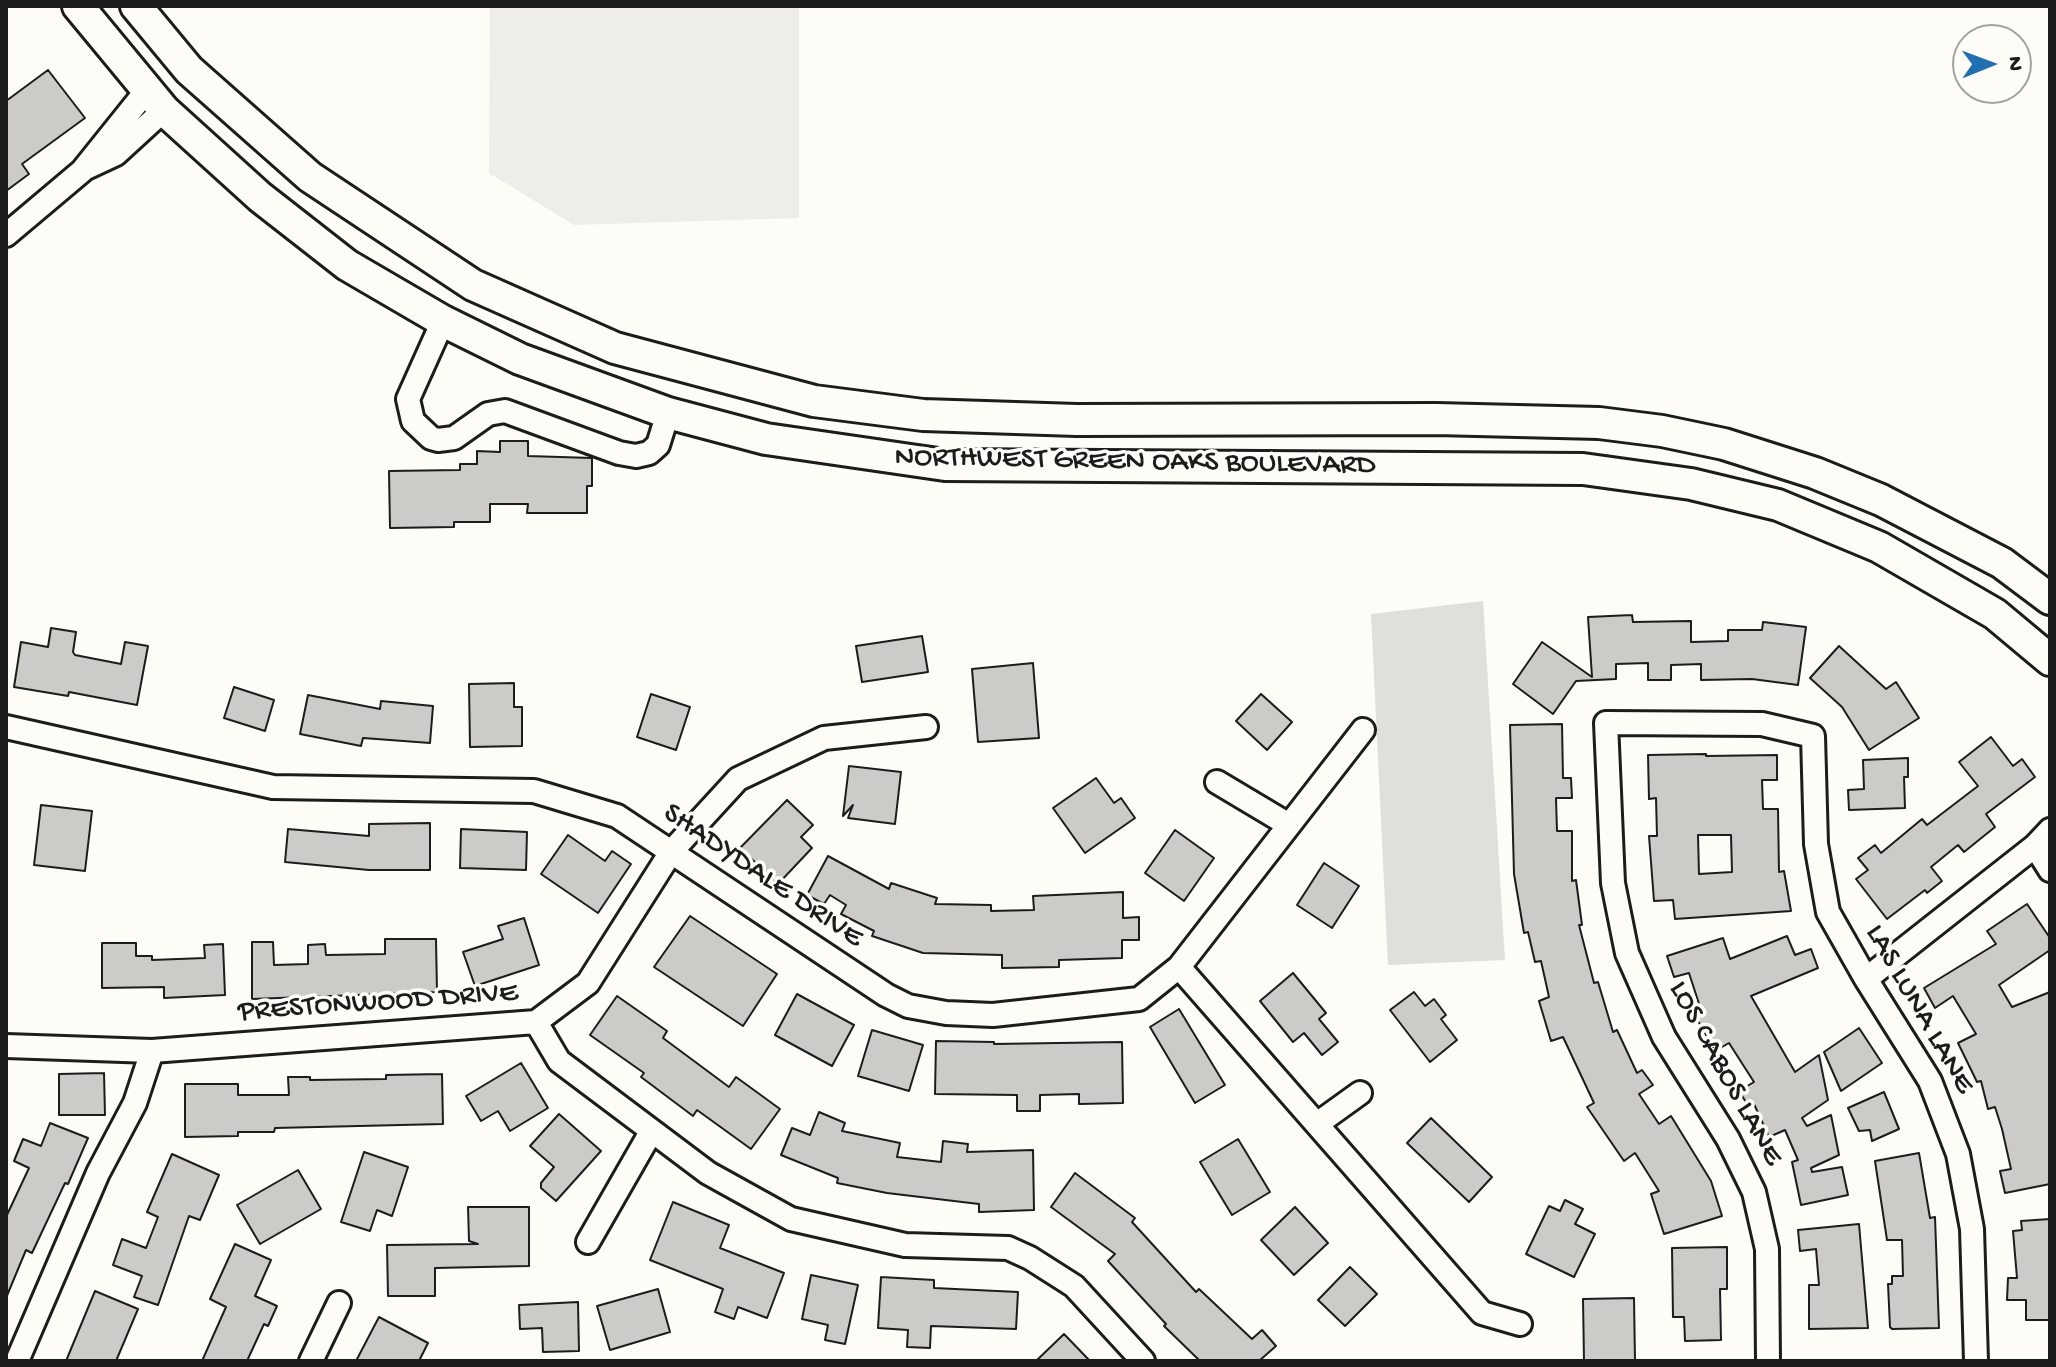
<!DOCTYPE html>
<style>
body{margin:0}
#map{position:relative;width:2056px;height:1367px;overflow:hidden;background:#fdfcf7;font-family:"Gochi Hand",sans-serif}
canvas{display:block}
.frame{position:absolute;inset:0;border:8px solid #1c1c1c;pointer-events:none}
.north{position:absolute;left:1952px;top:24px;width:80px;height:80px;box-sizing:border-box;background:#fdfcf7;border:2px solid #a3a29f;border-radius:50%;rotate:89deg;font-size:22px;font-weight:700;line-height:32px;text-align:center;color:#1c1c1c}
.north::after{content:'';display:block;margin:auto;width:28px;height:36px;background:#1f6fb2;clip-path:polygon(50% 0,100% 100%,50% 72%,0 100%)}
</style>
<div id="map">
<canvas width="2056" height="1367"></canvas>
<div class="frame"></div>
<div class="north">N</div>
</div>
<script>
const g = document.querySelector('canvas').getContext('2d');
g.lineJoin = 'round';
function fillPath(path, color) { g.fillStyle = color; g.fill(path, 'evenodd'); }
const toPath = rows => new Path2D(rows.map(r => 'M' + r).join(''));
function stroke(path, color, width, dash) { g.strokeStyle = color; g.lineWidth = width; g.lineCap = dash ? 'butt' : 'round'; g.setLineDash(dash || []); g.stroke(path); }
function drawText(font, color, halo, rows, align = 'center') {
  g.font = font + ' "Gochi Hand",sans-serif'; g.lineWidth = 7; g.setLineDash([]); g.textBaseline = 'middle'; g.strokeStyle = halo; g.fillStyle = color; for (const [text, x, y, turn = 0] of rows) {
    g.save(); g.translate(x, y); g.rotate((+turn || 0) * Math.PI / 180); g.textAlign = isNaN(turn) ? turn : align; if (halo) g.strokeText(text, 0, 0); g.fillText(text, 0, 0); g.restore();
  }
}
fillPath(toPath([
 [490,6,799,6,799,218,574,225,489,173]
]), '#eeede9');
fillPath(toPath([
 [1483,601,1505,960,1388,965,1371,614]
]), '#e0dfdb');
const building = toPath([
 [48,70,85,118,22,164,29,174,6,191,6,101,48,70],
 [500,441,528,441,528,456,592,458,592,486,587,486,587,513,527,513,528,504,490,504,490,522,454,522,454,527,390,528,389,471,460,470,460,464,477,464,477,451,500,452,500,441],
 [1632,615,1633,622,1691,621,1691,642,1728,641,1728,630,1762,630,1763,622,1806,627,1798,685,1752,679,1701,680,1701,664,1671,665,1671,680,1648,680,1648,663,1616,664,1616,679,1576,681,1553,714,1513,684,1542,642,1592,677,1588,617,1632,615],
 [51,628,76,632,73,652,75,655,121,664,125,642,148,646,137,705,69,692,68,696,14,687,21,642,48,647,51,628],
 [922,636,928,672,862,682,856,646,922,636],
 [1839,646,1886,689,1896,682,1919,718,1869,750,1842,707,1810,678,1839,646],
 [1033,663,1039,738,978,742,972,669,1033,663],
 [514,683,514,707,522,707,522,746,470,747,469,684,514,683],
 [234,687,274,700,265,731,224,718,234,687],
 [651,694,690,707,676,750,637,737,651,694],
 [1261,694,1292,722,1267,750,1236,721,1261,694],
 [308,695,380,709,381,701,433,706,430,743,363,738,361,746,300,734,308,695],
 [1562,724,1563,778,1571,778,1572,798,1556,798,1557,831,1572,831,1572,881,1576,880,1582,925,1579,925,1594,983,1598,982,1613,1032,1617,1030,1637,1073,1642,1070,1653,1085,1639,1094,1659,1124,1671,1116,1711,1181,1722,1216,1664,1234,1651,1194,1659,1191,1635,1153,1624,1161,1587,1107,1594,1103,1563,1037,1551,1041,1539,1001,1549,997,1541,961,1535,962,1528,932,1524,933,1514,874,1510,725,1562,724],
 [1991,737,2013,766,2022,759,2035,777,1986,814,1995,827,1964,852,1958,845,1931,867,1942,881,1927,893,1925,890,1887,919,1856,879,1868,870,1858,858,1875,845,1881,853,1922,819,1927,825,1978,786,1959,762,1991,737],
 [1706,754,1706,756,1777,755,1777,780,1762,780,1763,809,1778,809,1779,872,1784,871,1791,911,1675,919,1673,900,1654,901,1649,836,1657,836,1656,798,1649,799,1648,755,1706,754],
 [1698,835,1731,835,1732,872,1699,874,1698,835],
 [1908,758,1908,777,1904,777,1905,808,1849,810,1848,790,1864,789,1863,760,1908,758],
 [849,766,901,772,895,824,848,818,853,805,843,816,849,766],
 [1096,778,1114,803,1121,798,1135,818,1085,853,1053,808,1096,778],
 [787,800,813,825,801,837,812,848,778,884,740,848,787,800],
 [41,805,92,811,85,871,34,865,41,805],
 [430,823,430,870,369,870,285,862,288,829,369,836,369,824,430,823],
 [461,829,527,832,526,870,460,868,461,829],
 [1175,830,1214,858,1184,901,1145,873,1175,830],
 [568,835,605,861,612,851,631,864,598,913,541,874,568,835],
 [828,856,889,889,891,883,937,898,935,904,991,905,991,911,1034,910,1033,896,1123,892,1123,918,1139,917,1139,940,1122,940,1122,958,1059,960,1059,967,1002,968,1002,955,923,953,872,936,874,931,841,914,846,905,830,895,824,904,807,895,828,856],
 [1324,863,1359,886,1332,928,1297,905,1324,863],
 [2027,904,2050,938,2050,950,1999,985,2012,1007,2050,992,2050,1184,2005,1193,2000,1171,2011,1169,2002,1129,1995,1107,1988,1109,1981,1081,1977,1082,1958,1043,1976,1034,1953,996,1935,1008,1924,988,1996,944,1987,931,2027,904],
 [690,916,777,974,743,1026,654,967,690,916],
 [524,918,539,965,475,986,463,952,503,939,498,926,524,918],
 [1787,936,1795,955,1811,949,1818,968,1751,996,1795,1072,1819,1055,1828,1100,1802,1118,1807,1126,1831,1115,1839,1155,1811,1168,1812,1172,1842,1167,1848,1195,1801,1205,1792,1162,1798,1160,1785,1130,1769,1137,1754,1104,1749,1107,1739,1091,1754,1082,1729,1043,1715,1051,1694,1014,1701,1010,1689,973,1674,977,1667,956,1723,938,1730,959,1787,936],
 [385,939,436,939,437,992,252,999,252,942,273,942,274,965,308,964,308,945,325,944,326,955,385,954,385,939],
 [102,943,136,943,136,956,152,956,152,960,205,958,204,945,223,944,225,995,164,998,164,987,102,988,102,943],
 [1293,973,1326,1013,1319,1019,1338,1042,1322,1055,1304,1033,1293,1042,1260,1001,1293,973],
 [1414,992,1425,1006,1434,999,1446,1015,1441,1019,1457,1040,1430,1062,1390,1010,1414,992],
 [797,994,854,1025,832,1066,775,1035,797,994],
 [617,996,667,1031,663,1038,729,1087,736,1077,780,1109,751,1149,697,1110,693,1116,641,1077,644,1073,590,1035,617,996],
 [1179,1009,1225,1085,1195,1103,1150,1027,1179,1009],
 [1859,1028,1882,1063,1841,1091,1824,1052,1859,1028],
 [872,1030,923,1045,909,1091,858,1076,872,1030],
 [936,1041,994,1042,994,1044,1122,1042,1123,1103,1079,1104,1079,1094,1040,1095,1040,1111,1017,1111,1017,1095,935,1094,936,1041],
 [521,1063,548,1108,510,1131,498,1111,481,1121,466,1096,521,1063],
 [104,1073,105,1115,59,1115,59,1074,104,1073],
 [442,1074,443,1124,275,1128,274,1132,238,1132,238,1136,185,1137,185,1084,238,1084,238,1095,289,1095,288,1077,310,1077,310,1080,386,1079,386,1075,442,1074],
 [1884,1092,1899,1129,1872,1141,1870,1130,1859,1131,1848,1108,1884,1092],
 [819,1112,845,1123,842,1131,900,1143,897,1157,941,1162,943,1141,968,1144,967,1152,1033,1150,1034,1210,979,1212,979,1204,887,1193,837,1183,838,1178,781,1155,792,1128,810,1135,819,1112],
 [559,1114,601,1151,556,1201,541,1188,541,1183,554,1167,530,1146,559,1114],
 [1431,1118,1492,1177,1469,1202,1407,1143,1431,1118],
 [50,1123,88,1138,68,1184,65,1183,32,1253,26,1250,6,1298,6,1217,29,1168,14,1161,23,1139,41,1146,50,1123],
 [1238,1139,1270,1192,1232,1215,1200,1162,1238,1139],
 [364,1152,408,1167,392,1216,377,1210,370,1231,341,1222,364,1152],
 [1919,1153,1930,1218,1935,1217,1939,1328,1892,1329,1890,1327,1888,1284,1892,1284,1892,1276,1903,1276,1902,1240,1887,1240,1875,1161,1919,1153],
 [172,1154,219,1175,200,1220,189,1216,158,1305,134,1297,142,1276,113,1265,122,1239,146,1248,158,1217,147,1212,172,1154],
 [298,1170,321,1209,260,1244,237,1205,298,1170],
 [1075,1173,1135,1218,1132,1222,1196,1292,1199,1289,1252,1339,1262,1330,1276,1346,1259,1361,1200,1361,1164,1326,1166,1324,1108,1261,1115,1254,1051,1207,1075,1173],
 [1565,1200,1583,1209,1575,1224,1595,1234,1574,1277,1526,1254,1549,1206,1560,1211,1565,1200],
 [673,1202,729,1225,720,1248,784,1273,767,1318,738,1307,734,1319,715,1312,723,1289,650,1260,673,1202],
 [468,1207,529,1207,529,1266,435,1268,435,1296,388,1296,387,1245,478,1244,469,1241,468,1207],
 [1295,1207,1328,1243,1294,1275,1261,1240,1295,1207],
 [2050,1219,2050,1320,2026,1320,2026,1300,2007,1300,2008,1278,2017,1278,2013,1231,2022,1230,2021,1221,2050,1219],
 [1859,1224,1868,1328,1809,1329,1809,1285,1819,1285,1816,1249,1800,1251,1798,1230,1859,1224],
 [235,1244,271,1260,255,1296,277,1306,268,1326,264,1324,247,1361,202,1361,226,1307,210,1299,235,1244],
 [1727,1247,1727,1289,1720,1289,1721,1340,1685,1341,1684,1317,1673,1317,1672,1248,1727,1247],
 [1350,1267,1377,1294,1345,1326,1318,1300,1350,1267],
 [811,1275,858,1285,845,1344,825,1340,828,1325,802,1319,811,1275],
 [881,1277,934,1280,934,1288,1018,1292,1016,1329,931,1326,930,1348,907,1347,908,1330,878,1328,881,1277],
 [658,1289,670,1332,610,1350,597,1306,658,1289],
 [95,1291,138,1309,116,1361,66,1361,95,1291],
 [1634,1298,1635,1361,1584,1361,1583,1299,1634,1298],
 [578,1302,579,1351,543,1352,542,1328,520,1329,519,1305,578,1302],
 [379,1317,428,1343,419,1361,356,1361,379,1317],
 [1064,1334,1090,1361,1036,1361,1064,1334]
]);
fillPath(building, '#cccbc8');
stroke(building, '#1c1c1c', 2);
const minor = toPath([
 [86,168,116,154,164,110],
 [6,235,82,171,147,90],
 [443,321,408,399,413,421,431,438,438,440,454,438,488,414,505,411,619,453,636,456,649,453,658,445,668,413],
 [6,727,273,787,534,791,617,816,886,995,908,1006,946,1013,993,1015,1139,999,1179,967,1363,730],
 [1217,782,1289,825],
 [2035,846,2050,870],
 [1179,967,1482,1313,1520,1324],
 [1866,979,2035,846,2050,830],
 [536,1022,559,1061,708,1173,791,1219,905,1245,1008,1248,1030,1258,1074,1286,1143,1361],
 [6,1046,152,1051,536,1022,588,983,671,852,738,779,824,738,926,727],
 [1317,1124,1360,1093],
 [588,1242,651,1132],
 [17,1361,98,1173,135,1103,152,1051],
 [311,1361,339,1303],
 [1768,1361,1767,1249,1754,1192,1728,1139,1664,1037,1627,953,1613,883,1606,723,1762,724,1813,736,1816,844,1828,912,1866,979,1930,1081,1958,1154,1972,1229,1976,1361]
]);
const major = toPath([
 [78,6,164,110,260,197,347,265,443,321,520,359,668,413,766,439,945,465,1583,469,1691,484,1778,505,1879,547,1995,614,2050,660],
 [136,6,189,70,310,177,473,285,615,348,814,401,923,415,1077,420,1436,419,1599,423,1662,431,1724,444,1815,473,1881,500,2002,563,2050,599]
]);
stroke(minor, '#1c1c1c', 28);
stroke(major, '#1c1c1c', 36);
stroke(minor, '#fdfcf7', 22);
stroke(major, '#fdfcf7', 30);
drawText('30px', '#1c1c1c', '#fdfcf7', [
 ["NORTHWEST GREEN OAKS BOULEVARD",1135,463,1],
 ["SHADYDALE DRIVE",762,877,34],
 ["PRESTONWOOD DRIVE",378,1004,-4],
 ["LAS LUNA LANE",1918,1010,60],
 ["LOS CABOS LANE",1724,1074,61]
]);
</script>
